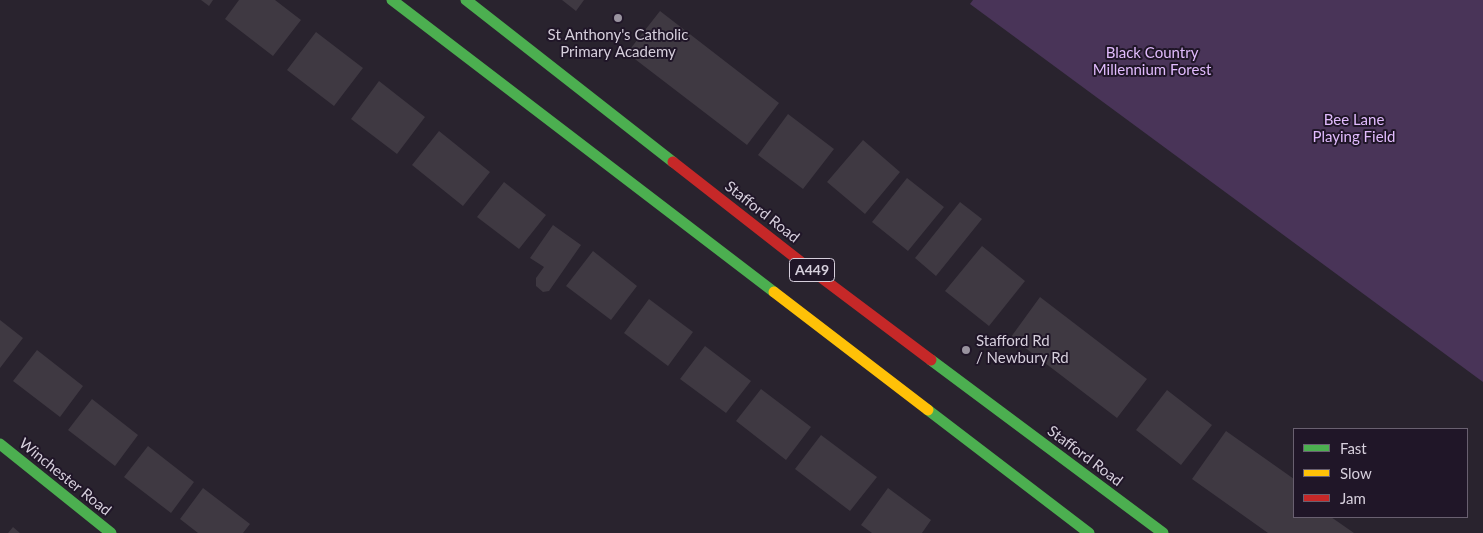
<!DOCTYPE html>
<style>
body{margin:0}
#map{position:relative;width:1483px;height:533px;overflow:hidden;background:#29232e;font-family:Lato,sans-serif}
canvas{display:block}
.legend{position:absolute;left:1293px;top:428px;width:175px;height:90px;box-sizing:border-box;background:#201628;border:1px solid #696070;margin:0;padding:6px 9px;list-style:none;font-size:15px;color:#d6cfdc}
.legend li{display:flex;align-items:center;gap:10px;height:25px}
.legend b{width:25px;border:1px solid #696070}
</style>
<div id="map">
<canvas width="1483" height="533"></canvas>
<ul class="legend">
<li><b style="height:6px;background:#4caf50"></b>Fast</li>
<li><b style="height:6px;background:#ffc107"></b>Slow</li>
<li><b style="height:6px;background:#c62828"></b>Jam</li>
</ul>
</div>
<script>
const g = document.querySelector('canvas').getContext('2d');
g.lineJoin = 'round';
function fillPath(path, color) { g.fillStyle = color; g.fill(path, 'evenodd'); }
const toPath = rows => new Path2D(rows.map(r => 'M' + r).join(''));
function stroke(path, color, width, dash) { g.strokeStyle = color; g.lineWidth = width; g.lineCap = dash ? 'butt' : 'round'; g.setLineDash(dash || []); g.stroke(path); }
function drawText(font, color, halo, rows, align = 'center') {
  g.font = font + ' Lato,sans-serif'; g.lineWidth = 4; g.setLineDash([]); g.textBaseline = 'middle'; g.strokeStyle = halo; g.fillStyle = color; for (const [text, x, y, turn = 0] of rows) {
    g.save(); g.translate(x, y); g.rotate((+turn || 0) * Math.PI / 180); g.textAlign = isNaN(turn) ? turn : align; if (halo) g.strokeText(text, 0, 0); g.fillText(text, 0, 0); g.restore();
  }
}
fillPath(toPath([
 [973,0,1483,0,1483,382,970,4]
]), '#493458');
fillPath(toPath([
 [201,0,213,0,209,6],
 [239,0,275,0,301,20,273,56,225,19],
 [562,0,584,0,576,11],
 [660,11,779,103,747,145,627,53],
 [316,32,363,68,334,106,287,70],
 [379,81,425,117,397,154,351,119],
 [788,114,834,149,803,189,758,155],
 [439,131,490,172,463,206,412,165],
 [863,140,900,172,865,214,827,182],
 [907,178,944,207,908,251,872,222],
 [504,182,546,215,519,249,477,217],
 [960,202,982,219,936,276,915,258],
 [553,225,581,245,549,291,543,292,536,286,536,278,544,267,530,258],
 [982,246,1025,281,989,326,945,291],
 [593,251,637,286,611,320,566,286],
 [1040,297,1147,379,1117,418,1011,337],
 [649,299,693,332,668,366,624,333],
 [0,320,23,338,0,368],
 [705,346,751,381,726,413,680,379],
 [37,350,83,386,60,417,13,381],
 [761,389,811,427,786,460,736,421],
 [1167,390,1212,425,1181,465,1136,430],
 [92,399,138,435,115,466,68,430],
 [1226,431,1294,479,1294,517,1331,517,1354,533,1268,533,1192,479],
 [821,435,877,477,850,511,795,469],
 [148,446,194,482,171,513,124,477],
 [203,488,250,524,243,533,198,533,180,519],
 [888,488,931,520,922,533,872,533,861,525],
 [13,527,20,533,8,533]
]), '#3f3942');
stroke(toPath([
 [392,0,774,292],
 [466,0,673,162],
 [931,360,1163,533],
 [928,410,1089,533],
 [0,444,111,533]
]), '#4caf50', 11);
stroke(toPath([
 [774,292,928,410]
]), '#ffc107', 11);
stroke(toPath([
 [673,162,806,266,931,360]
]), '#c62828', 11);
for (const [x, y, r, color] of [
 [618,18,5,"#99939f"],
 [966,350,5,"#99939f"]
]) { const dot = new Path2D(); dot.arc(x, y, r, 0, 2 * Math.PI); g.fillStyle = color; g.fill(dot); stroke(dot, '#201628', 2); }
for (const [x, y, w] of [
 [812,270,45]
]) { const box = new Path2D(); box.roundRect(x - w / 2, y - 11.5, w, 23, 4); g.fillStyle = '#201628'; g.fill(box); stroke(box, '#d6cfdc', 1); }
drawText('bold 14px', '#d6cfdc', null, [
 ["A449",812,270]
]);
drawText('15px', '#d6cfdc', '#201628', [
 ["St Anthony's Catholic",618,35],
 ["Primary Academy",618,52],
 ["Stafford Rd",976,341,"left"],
 ["/ Newbury Rd",976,358,"left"]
]);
drawText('15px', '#e1bbfd', '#201628', [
 ["Black Country",1152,53],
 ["Millennium Forest",1152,70],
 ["Bee Lane",1354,120],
 ["Playing Field",1354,137]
]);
drawText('15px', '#d6cfdc', '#201628', [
 ["Stafford Road",762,212,38],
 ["Stafford Road",1085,456,37],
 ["Winchester Road",65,477,39]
]);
</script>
